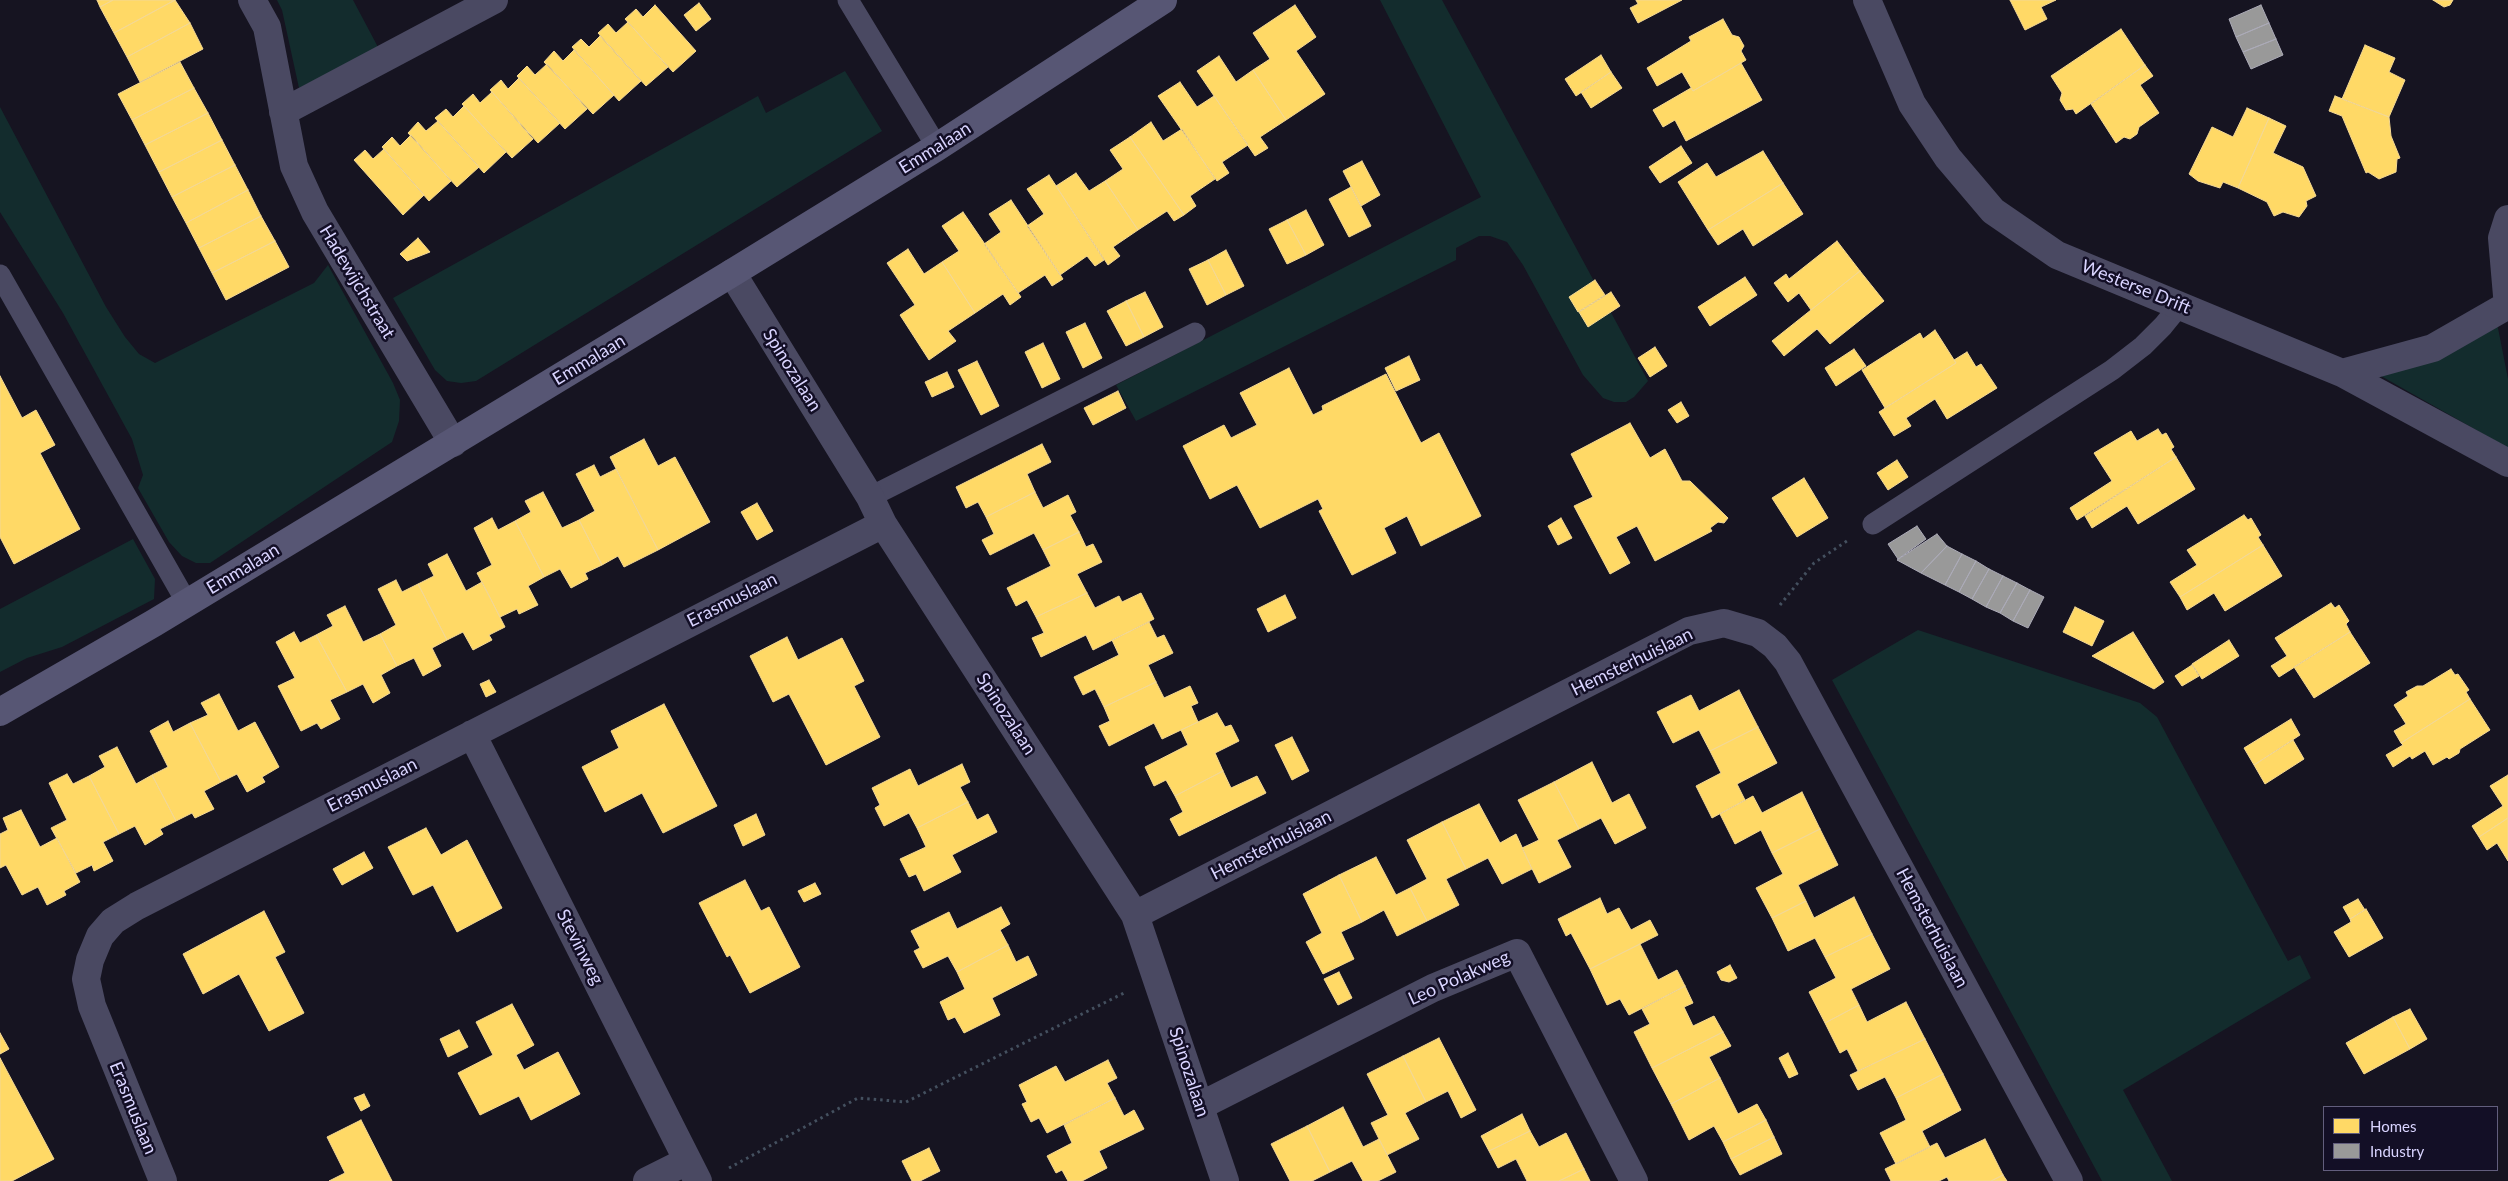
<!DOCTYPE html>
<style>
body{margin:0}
#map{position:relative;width:2508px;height:1181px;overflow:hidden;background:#161421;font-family:Lato,sans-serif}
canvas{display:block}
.legend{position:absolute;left:2323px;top:1106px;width:175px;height:65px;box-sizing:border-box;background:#130f26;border:1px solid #625e7d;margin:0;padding:6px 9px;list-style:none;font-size:15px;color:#d9d4ff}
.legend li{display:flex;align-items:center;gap:10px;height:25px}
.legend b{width:25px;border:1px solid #625e7d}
</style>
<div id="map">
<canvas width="2508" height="1181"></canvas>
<ul class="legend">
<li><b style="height:14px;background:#ffd966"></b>Homes</li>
<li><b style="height:14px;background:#999"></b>Industry</li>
</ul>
</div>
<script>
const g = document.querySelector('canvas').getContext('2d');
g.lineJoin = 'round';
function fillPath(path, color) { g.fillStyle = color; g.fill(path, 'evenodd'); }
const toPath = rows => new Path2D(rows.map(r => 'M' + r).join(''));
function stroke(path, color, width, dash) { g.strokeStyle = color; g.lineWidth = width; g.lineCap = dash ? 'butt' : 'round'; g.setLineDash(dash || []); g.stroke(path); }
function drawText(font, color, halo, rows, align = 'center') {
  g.font = font + ' Lato,sans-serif'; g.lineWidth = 5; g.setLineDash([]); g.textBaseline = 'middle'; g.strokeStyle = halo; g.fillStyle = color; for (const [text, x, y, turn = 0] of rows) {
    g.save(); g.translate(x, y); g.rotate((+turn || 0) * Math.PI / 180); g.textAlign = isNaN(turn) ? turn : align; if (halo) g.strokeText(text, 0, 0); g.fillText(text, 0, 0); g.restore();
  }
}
fillPath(toPath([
 [277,0,353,0,379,49,299,88,282,10],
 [1380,0,1442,0,1648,381,1634,397,1626,402,1614,402,1603,398,1583,375,1523,265,1507,242,1490,236,1479,236,1456,248,1456,260,1136,421,1116,385,1481,197],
 [845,71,882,131,476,381,461,383,447,381,435,370,393,298,758,96,766,113],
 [0,107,106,307,125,337,139,354,155,363,314,283,328,265,393,383,400,400,399,421,392,442,210,563,196,563,182,556,169,542,138,488,143,475,132,439,63,313,0,212],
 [2497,323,2508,379,2508,448,2381,376],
 [133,539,155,579,154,599,62,647,27,658,0,672,0,609],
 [1918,630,2140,703,2157,717,2288,961,2300,955,2311,978,2123,1090,2172,1181,2102,1181,1832,680]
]), '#132c2d');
const homes = toPath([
 [97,0,113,0,100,7,97,0],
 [113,0,175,0,114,33,100,7,113,0],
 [175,0,190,23,127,57,114,33,175,0],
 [1636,0,1682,0,1638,23,1630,8,1638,4,1636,0],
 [2010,0,2056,0,2041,7,2047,19,2025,30,2010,0],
 [2433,0,2453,0,2450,5,2444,7,2433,0],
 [699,3,711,19,696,31,684,15,699,3],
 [655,5,696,51,673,72,625,19,636,9,643,17,655,5],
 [1295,5,1316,37,1296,51,1325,94,1286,120,1253,70,1270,59,1253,33,1295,5],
 [1723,19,1732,35,1739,37,1744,46,1741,51,1746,60,1693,91,1682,72,1657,86,1647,68,1691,41,1689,37,1723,19],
 [628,22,668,67,646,86,598,33,608,24,616,33,628,22],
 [190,23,203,49,140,82,127,57,190,23],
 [2121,29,2145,65,2076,114,2073,109,2066,110,2060,100,2062,93,2051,76,2121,29],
 [600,36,641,81,619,101,572,47,581,39,589,47,600,36],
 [2365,45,2395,58,2389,72,2405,80,2389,117,2342,99,2365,45],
 [574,50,614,95,593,114,544,62,554,51,563,61,574,50],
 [1601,55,1611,72,1576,96,1565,79,1601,55],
 [1219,56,1236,82,1253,70,1286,120,1260,137,1268,148,1255,156,1197,71,1219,56],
 [180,62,194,88,132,120,118,94,180,62],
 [1741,63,1762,100,1686,141,1675,120,1663,127,1653,110,1691,88,1693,91,1741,63],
 [547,64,587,109,565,129,517,76,527,66,535,75,547,64],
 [2145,65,2153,76,2140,85,2159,113,2139,127,2137,134,2130,139,2124,137,2116,143,2091,104,2145,65],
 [1611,72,1622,88,1591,108,1581,92,1611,72],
 [519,78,560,123,538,143,490,90,501,80,508,89,519,78],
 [1180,82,1197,107,1214,96,1248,145,1222,162,1229,173,1217,181,1158,96,1180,82],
 [194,88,208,113,145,145,132,120,194,88],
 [492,92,533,139,512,158,462,104,473,94,480,103,492,92],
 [2335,96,2389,117,2391,136,2400,158,2397,159,2396,172,2379,179,2368,172,2366,173,2342,116,2329,111,2335,96],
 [464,106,506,152,484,173,435,118,446,109,453,117,464,106],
 [2247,108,2269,118,2238,188,2223,182,2220,188,2198,181,2189,174,2212,127,2233,137,2247,108],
 [208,113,222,140,159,172,145,145,208,113],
 [2269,118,2286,126,2273,153,2303,167,2316,196,2306,201,2307,206,2299,217,2283,212,2274,216,2267,202,2238,188,2269,118],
 [438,121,479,167,457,187,408,133,418,122,426,131,438,121],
 [1151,122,1163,141,1182,129,1215,179,1190,196,1196,206,1184,215,1130,137,1151,122],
 [411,135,451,181,429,201,382,147,392,137,400,146,411,135],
 [1130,137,1184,215,1174,221,1167,211,1138,230,1105,181,1123,169,1110,150,1130,137],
 [222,140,235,165,172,197,159,172,222,140],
 [1681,146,1692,163,1660,183,1649,167,1681,146],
 [384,149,424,195,403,215,354,160,365,150,373,159,384,149],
 [1763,151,1783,183,1708,230,1678,182,1707,163,1716,177,1763,151],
 [1362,161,1380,195,1361,206,1343,171,1362,161],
 [235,165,248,190,186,223,172,197,235,165],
 [1076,173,1089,191,1105,181,1138,230,1113,247,1120,256,1108,265,1056,186,1076,173],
 [1049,175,1104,260,1095,266,1087,256,1060,275,1027,226,1044,214,1027,189,1049,175],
 [1783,183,1803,214,1753,246,1743,229,1718,245,1708,230,1783,183],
 [1351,187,1371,226,1349,237,1329,199,1351,187],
 [248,190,261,216,199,248,186,223,248,190],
 [1011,200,1063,279,1052,286,1045,275,1018,293,984,244,1001,232,989,214,1011,200],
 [1306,210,1324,245,1306,255,1287,220,1306,210],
 [963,212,1021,297,1010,305,1003,294,975,313,942,262,959,251,942,226,963,212],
 [261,216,275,241,212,273,199,248,261,216],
 [1287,220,1306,255,1287,264,1269,229,1287,220],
 [418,238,430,252,407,261,400,254,418,238],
 [275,241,289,267,226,300,212,273,275,241],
 [1837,241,1860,271,1811,310,1799,293,1788,302,1774,283,1786,274,1789,279,1837,241],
 [908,249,924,274,942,262,975,313,948,331,956,341,929,360,900,315,915,305,887,263,908,249],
 [1226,250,1244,286,1226,295,1208,260,1226,250],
 [1208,260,1226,295,1207,305,1189,269,1208,260],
 [1860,271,1884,301,1830,344,1817,329,1784,356,1772,341,1860,271],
 [1745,277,1757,295,1710,326,1698,307,1745,277],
 [1595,280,1605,295,1578,312,1569,297,1595,280],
 [1145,292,1163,327,1144,337,1126,301,1145,292],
 [1611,292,1620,306,1588,327,1579,312,1611,292],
 [1126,301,1144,337,1126,346,1107,311,1126,301],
 [1085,323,1102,358,1083,368,1066,332,1085,323],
 [1935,330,1956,363,1885,408,1862,370,1920,333,1923,339,1935,330],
 [1043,343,1060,379,1042,388,1025,352,1043,343],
 [1655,347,1667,366,1650,377,1638,358,1655,347],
 [1854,349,1866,366,1836,386,1825,368,1854,349],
 [1967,352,1976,367,1981,364,1997,388,1947,419,1935,399,1906,418,1911,426,1894,436,1879,412,1956,363,1954,360,1967,352],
 [1409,356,1420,380,1396,391,1385,368,1409,356],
 [977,361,999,406,981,415,958,370,977,361],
 [1289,368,1313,415,1323,410,1322,406,1386,374,1421,443,1439,433,1481,516,1421,546,1407,516,1384,528,1396,553,1352,575,1319,511,1323,509,1318,499,1260,528,1237,485,1210,499,1183,446,1224,425,1231,438,1257,425,1240,393,1289,368],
 [947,372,954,387,932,397,925,382,947,372],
 [0,376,22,418,36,410,55,445,40,453,80,529,14,564,0,537,0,376],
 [1118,391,1126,408,1093,425,1084,408,1118,391],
 [1681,402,1689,416,1677,423,1668,410,1681,402],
 [1630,423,1650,458,1665,449,1682,481,1690,481,1728,518,1724,523,1718,522,1710,528,1712,531,1655,561,1637,526,1616,537,1630,563,1610,574,1574,506,1593,497,1571,454,1630,423],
 [2158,429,2162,435,2166,433,2174,447,2171,449,2176,457,2077,520,2070,508,2112,481,2094,453,2131,431,2137,441,2158,429],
 [644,439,658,466,675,457,710,522,658,550,610,457,644,439],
 [1042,444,1051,462,1027,474,1035,492,986,517,978,502,966,508,956,487,1042,444],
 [2176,457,2195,489,2138,524,2127,506,2092,528,2085,516,2176,457],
 [1897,460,1908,477,1888,490,1877,473,1897,460],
 [594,465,600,477,616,469,658,550,624,567,618,556,602,565,579,520,595,511,576,474,594,465],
 [1804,478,1828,518,1797,537,1772,498,1804,478],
 [543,492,562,528,579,520,602,565,585,573,588,579,571,588,560,569,544,577,515,521,531,512,525,501,543,492],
 [1035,492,1043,508,1068,495,1076,512,1070,515,1079,532,1043,550,1034,533,990,555,982,540,994,534,986,517,1035,492],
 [757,503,773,531,757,540,741,512,757,503],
 [2244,515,2248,520,2251,518,2261,535,2258,537,2263,545,2180,597,2170,582,2197,565,2187,550,2244,515],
 [492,518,498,530,515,521,544,577,528,586,538,605,519,614,517,609,500,617,477,573,492,565,474,528,492,518],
 [1561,518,1572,538,1558,545,1548,526,1561,518],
 [1079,532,1086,547,1093,544,1102,562,1077,574,1087,593,1036,617,1027,600,1016,606,1007,588,1051,566,1043,550,1079,532],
 [2263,545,2282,576,2225,611,2214,593,2187,610,2180,597,2263,545],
 [447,554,466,591,482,582,505,627,489,635,492,640,473,650,463,632,447,640,418,584,434,576,428,564,447,554],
 [396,580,402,592,418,584,447,640,432,648,441,666,423,676,414,658,397,666,380,634,396,625,378,589,396,580],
 [1087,593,1095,608,1119,596,1122,602,1141,593,1154,619,1093,650,1086,635,1041,657,1032,638,1044,633,1036,617,1087,593],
 [1285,595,1296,618,1268,632,1257,609,1285,595],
 [2331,603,2335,608,2339,605,2349,621,2346,624,2350,632,2279,677,2271,666,2287,656,2275,638,2331,603],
 [345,606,363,642,380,634,397,666,381,675,390,693,373,703,363,684,347,692,316,635,333,626,327,615,345,606],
 [2075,607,2104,621,2092,646,2063,632,2075,607],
 [1149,622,1157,638,1164,635,1173,653,1148,665,1156,682,1104,707,1095,689,1083,695,1074,677,1119,655,1112,640,1149,622],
 [294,632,300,643,316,635,347,692,330,700,340,719,321,729,317,723,301,731,278,686,295,678,276,642,294,632],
 [2133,632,2164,682,2154,689,2092,656,2133,632],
 [2350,632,2370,663,2314,698,2294,667,2350,632],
 [787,637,798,660,842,638,864,681,854,686,880,737,826,765,789,694,773,702,750,656,787,637],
 [2229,640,2239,656,2202,679,2192,664,2229,640],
 [2192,665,2199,676,2182,686,2175,676,2192,665],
 [2451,669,2455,675,2458,674,2469,690,2466,692,2470,699,2401,743,2394,731,2406,724,2394,705,2408,696,2406,692,2417,686,2423,686,2451,669],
 [489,680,496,692,486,697,480,684,489,680],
 [1156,682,1164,698,1190,686,1198,703,1191,706,1198,722,1162,739,1154,723,1109,746,1099,726,1110,721,1104,707,1156,682],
 [1739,690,1758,727,1710,751,1699,730,1673,743,1657,712,1691,695,1699,711,1739,690],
 [219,694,238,731,255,722,279,767,262,777,265,782,247,792,237,774,221,782,190,723,208,715,201,703,219,694],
 [2470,699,2490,730,2460,749,2459,753,2449,759,2447,757,2433,765,2425,751,2412,759,2410,756,2393,767,2386,755,2403,745,2401,743,2470,699],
 [664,704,717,806,663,833,642,793,605,812,582,767,619,748,611,731,664,704],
 [1217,713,1225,727,1231,725,1239,741,1215,753,1223,771,1175,796,1166,780,1154,786,1145,767,1188,745,1181,730,1217,713],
 [2291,719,2300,735,2254,765,2244,748,2291,719],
 [168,721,173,732,190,723,221,782,204,791,214,809,195,818,192,813,176,821,152,775,168,767,150,731,168,721],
 [1758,727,1777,763,1737,784,1745,800,1712,818,1696,786,1721,773,1710,751,1758,727],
 [1292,737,1309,771,1292,780,1275,745,1292,737],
 [2293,740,2304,759,2265,784,2254,765,2293,740],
 [117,747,136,784,152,775,176,821,160,829,163,834,145,845,135,826,119,834,89,776,105,767,99,756,117,747],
 [1592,762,1612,803,1629,794,1646,828,1615,844,1601,818,1579,829,1554,782,1592,762],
 [962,764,970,782,960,787,968,802,917,828,909,813,884,826,875,808,880,805,872,788,910,769,918,786,962,764],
 [1223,771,1231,788,1257,776,1266,793,1179,836,1170,819,1183,812,1175,796,1223,771],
 [67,774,73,784,89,776,119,834,103,842,113,861,94,871,92,865,76,873,51,828,67,820,49,783,67,774],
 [2508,775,2508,818,2479,837,2472,826,2503,806,2490,786,2508,775],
 [1554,782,1579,829,1557,840,1571,867,1539,883,1522,848,1539,840,1518,800,1554,782],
 [1802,792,1820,829,1772,853,1761,830,1735,844,1720,814,1753,796,1762,813,1802,792],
 [968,802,977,820,988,814,997,832,952,855,961,872,924,891,916,874,909,877,900,859,926,847,917,828,968,802],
 [1479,804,1500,843,1516,834,1532,869,1502,884,1488,858,1466,869,1442,822,1479,804],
 [21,810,40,847,57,838,80,882,64,891,66,895,47,905,38,887,22,895,6,865,0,868,0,834,8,830,3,818,21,810],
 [756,814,765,835,743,846,734,825,756,814],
 [2508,818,2508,861,2497,843,2487,850,2479,837,2508,818],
 [1442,822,1466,869,1446,879,1459,905,1427,921,1410,888,1427,879,1407,840,1442,822],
 [426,828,441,855,467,840,502,908,457,932,433,885,413,895,388,847,426,828],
 [1820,829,1838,865,1798,885,1806,901,1772,918,1756,888,1783,874,1772,853,1820,829],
 [364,852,373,868,342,885,333,869,364,852],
 [1376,857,1396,895,1410,888,1427,921,1397,936,1384,910,1362,922,1339,875,1376,857],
 [1339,875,1362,922,1341,932,1354,959,1323,974,1306,942,1322,933,1303,894,1339,875],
 [745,880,761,911,769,907,800,967,750,993,730,955,727,957,699,903,745,880],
 [815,883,821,894,804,902,798,891,815,883],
 [1854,897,1872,934,1825,957,1815,938,1788,951,1772,918,1806,901,1814,918,1854,897],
 [1600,898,1607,914,1619,908,1631,930,1650,920,1658,935,1590,969,1571,933,1566,936,1558,919,1600,898],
 [2358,899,2365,910,2350,919,2343,907,2358,899],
 [1001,907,1010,924,1000,930,1008,945,957,972,948,956,923,968,914,951,920,948,911,931,949,912,957,929,1001,907],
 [2366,909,2383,938,2349,957,2334,932,2351,922,2350,919,2366,909],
 [264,911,285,952,275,957,304,1013,269,1031,239,974,203,994,183,954,264,911],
 [1872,934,1890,969,1851,989,1859,1005,1825,1023,1809,992,1836,978,1825,957,1872,934],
 [1640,944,1658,980,1677,970,1685,986,1629,1015,1620,999,1607,1005,1590,969,1640,944],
 [1008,945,1016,962,1028,956,1037,975,992,998,1000,1015,964,1033,955,1017,948,1020,940,1002,965,989,957,972,1008,945],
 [1730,965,1737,978,1729,982,1721,980,1717,972,1730,965],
 [1339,972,1352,998,1338,1005,1324,979,1339,972],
 [1685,986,1693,1003,1684,1007,1693,1026,1714,1016,1723,1032,1652,1068,1634,1032,1650,1024,1642,1009,1685,986],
 [1906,1002,1925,1039,1858,1071,1847,1049,1840,1053,1825,1023,1859,1005,1867,1022,1906,1002],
 [512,1004,534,1045,516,1055,524,1070,558,1052,580,1094,531,1120,519,1096,480,1115,458,1073,493,1055,476,1022,512,1004],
 [2410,1009,2427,1039,2410,1049,2393,1017,2410,1009],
 [2393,1017,2410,1049,2364,1074,2346,1043,2393,1017],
 [459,1030,468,1047,448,1057,440,1039,459,1030],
 [1723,1032,1731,1046,1709,1057,1720,1078,1671,1104,1652,1068,1723,1032],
 [0,1033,9,1049,0,1054,0,1033],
 [1439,1038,1476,1110,1461,1118,1448,1091,1426,1102,1403,1056,1439,1038],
 [1925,1039,1943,1074,1896,1098,1885,1077,1858,1090,1850,1075,1925,1039],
 [1788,1053,1798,1074,1789,1078,1779,1058,1788,1053],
 [1403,1056,1426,1102,1405,1113,1419,1139,1387,1155,1371,1123,1388,1115,1367,1074,1403,1056],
 [0,1058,54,1159,12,1181,0,1181,0,1058],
 [1108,1060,1117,1078,1107,1083,1115,1098,1047,1133,1039,1118,1031,1122,1022,1104,1027,1102,1019,1085,1056,1066,1065,1082,1108,1060],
 [1943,1074,1961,1110,1922,1131,1930,1147,1896,1164,1880,1133,1906,1120,1896,1098,1943,1074],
 [1720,1078,1738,1114,1757,1104,1766,1120,1723,1142,1714,1126,1689,1140,1671,1104,1720,1078],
 [364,1094,370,1106,361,1111,354,1098,364,1094],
 [1115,1098,1124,1116,1134,1110,1144,1129,1099,1151,1107,1168,1082,1181,1068,1181,1062,1170,1056,1173,1047,1156,1072,1143,1064,1125,1115,1098],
 [1343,1107,1363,1147,1379,1139,1396,1172,1378,1181,1363,1181,1352,1161,1330,1172,1307,1126,1343,1107],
 [1522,1114,1530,1131,1489,1151,1481,1136,1522,1114],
 [361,1120,392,1181,329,1181,345,1173,327,1137,361,1120],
 [1766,1120,1774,1137,1731,1159,1723,1142,1766,1120],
 [1307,1126,1330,1172,1312,1181,1290,1181,1271,1144,1307,1126],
 [1530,1131,1539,1147,1566,1133,1584,1169,1559,1181,1527,1181,1516,1159,1498,1168,1489,1151,1530,1131],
 [1774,1137,1782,1154,1740,1175,1731,1159,1774,1137],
 [1985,1139,2003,1175,1991,1181,1949,1181,1947,1177,1939,1181,1891,1181,1885,1169,1937,1143,1945,1158,1985,1139],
 [929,1148,940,1171,920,1181,912,1181,902,1161,929,1148],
 [1584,1169,1590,1181,1559,1181,1584,1169],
 [2003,1175,2007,1181,1991,1181,2003,1175]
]);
fillPath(homes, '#ffd966');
stroke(homes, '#f4d894', 1);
const industry = toPath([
 [2261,5,2269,23,2236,37,2229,19,2261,5],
 [2269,23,2276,39,2243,52,2236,37,2269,23],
 [2276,39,2283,55,2251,69,2243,52,2276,39],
 [1917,526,1926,539,1898,559,1888,544,1917,526],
 [1937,534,1947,546,1921,573,1897,560,1937,534],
 [1947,546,1962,554,1945,585,1921,573,1947,546],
 [1962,554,1976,561,1959,592,1945,585,1962,554],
 [1976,561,1989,569,1972,599,1959,592,1976,561],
 [1989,569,2003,576,1986,607,1972,599,1989,569],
 [2003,576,2017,583,2000,613,1986,607,2003,576],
 [2017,583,2030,590,2013,621,2000,613,2017,583],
 [2030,590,2044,597,2028,628,2013,621,2030,590]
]);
fillPath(industry, '#999');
stroke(industry, '#acabb8', 1);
stroke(toPath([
 [1780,605,1814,563,1847,541],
 [729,1168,858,1098,906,1102,1124,993]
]), '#44505f', 3, [2.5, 4]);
stroke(toPath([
 [848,0,937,147],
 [0,275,187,603],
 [870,497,1195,333],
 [1873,524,2112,370,2143,346,2163,326,2180,305]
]), '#4a4962', 21);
stroke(toPath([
 [252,0,267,27,294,166,315,212,453,443],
 [1867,0,1912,104,1948,158,1993,211,2057,255,2342,373,2508,463],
 [283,112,494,0],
 [2508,219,2502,238,2508,307],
 [732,273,870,497,883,524,1135,915,1225,1181],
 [2342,373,2433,348,2508,305],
 [472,734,698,1181],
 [1135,915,1689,631,1724,623,1758,633,1775,646,1788,662,2069,1181],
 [1200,1106,1433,988,1517,953,1634,1181],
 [163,1181,92,1006,86,979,90,960,100,936,113,921,137,906,883,524],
 [647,1181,687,1161]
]), '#4a4962', 28);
stroke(toPath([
 [0,712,154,623,732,273,937,147,1163,0]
]), '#575674', 28);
drawText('18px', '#d9d4ff', '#130f26', [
 ["Emmalaan",935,148,-32],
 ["Hadewijchstraat",357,282,59],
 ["Westerse Drift",2136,287,22],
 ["Emmalaan",589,360,-31],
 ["Spinozalaan",792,370,58],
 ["Emmalaan",243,569,-31],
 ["Erasmuslaan",732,600,-27],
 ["Hemsterhuislaan",1632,662,-26],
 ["Spinozalaan",1006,714,57],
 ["Erasmuslaan",372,785,-27],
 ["Hemsterhuislaan",1271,845,-27],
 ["Hemsterhuislaan",1932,928,62],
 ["Stevinweg",580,947,63],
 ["Leo Polakweg",1459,978,-24],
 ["Spinozalaan",1189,1072,72],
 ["Erasmuslaan",133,1108,68]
]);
</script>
